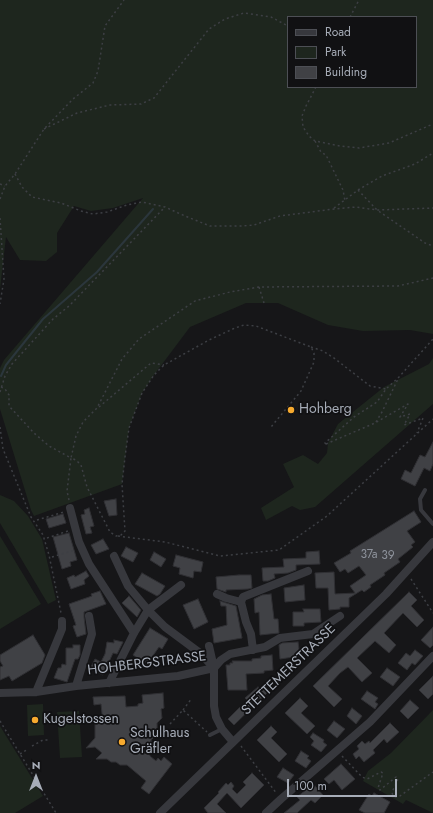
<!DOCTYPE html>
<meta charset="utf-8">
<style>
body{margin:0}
#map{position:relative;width:433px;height:813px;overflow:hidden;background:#161618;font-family:Jost,sans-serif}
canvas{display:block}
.legend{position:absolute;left:287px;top:16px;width:130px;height:72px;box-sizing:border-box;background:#111113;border:1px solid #4d4f55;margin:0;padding:5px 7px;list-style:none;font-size:12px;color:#a7adb8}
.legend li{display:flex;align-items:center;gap:8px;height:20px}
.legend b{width:20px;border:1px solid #4d4f55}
.north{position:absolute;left:16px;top:757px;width:40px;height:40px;-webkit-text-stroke:3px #111113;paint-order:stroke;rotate:0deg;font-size:11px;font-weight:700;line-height:16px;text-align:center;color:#a7adb8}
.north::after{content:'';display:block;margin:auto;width:14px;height:18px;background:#a7adb8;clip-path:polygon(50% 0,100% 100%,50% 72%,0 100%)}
.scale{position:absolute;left:287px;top:779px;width:110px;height:18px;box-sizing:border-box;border:2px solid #a7adb8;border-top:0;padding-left:5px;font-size:12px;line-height:14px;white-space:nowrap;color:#a7adb8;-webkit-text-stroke:3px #111113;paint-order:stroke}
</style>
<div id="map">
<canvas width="433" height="813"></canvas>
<ul class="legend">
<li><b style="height:5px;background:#37383d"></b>Road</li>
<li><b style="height:11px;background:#1e261e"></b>Park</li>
<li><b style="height:11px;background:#404145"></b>Building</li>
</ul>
<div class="north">N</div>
<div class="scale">100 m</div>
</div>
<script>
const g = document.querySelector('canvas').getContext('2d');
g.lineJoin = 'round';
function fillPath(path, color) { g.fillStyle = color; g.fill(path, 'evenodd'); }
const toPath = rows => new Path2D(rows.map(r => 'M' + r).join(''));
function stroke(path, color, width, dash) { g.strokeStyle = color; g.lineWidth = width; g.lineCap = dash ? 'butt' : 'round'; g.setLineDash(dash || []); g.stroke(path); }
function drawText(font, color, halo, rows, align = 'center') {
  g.font = font + ' Jost,sans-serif'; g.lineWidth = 3.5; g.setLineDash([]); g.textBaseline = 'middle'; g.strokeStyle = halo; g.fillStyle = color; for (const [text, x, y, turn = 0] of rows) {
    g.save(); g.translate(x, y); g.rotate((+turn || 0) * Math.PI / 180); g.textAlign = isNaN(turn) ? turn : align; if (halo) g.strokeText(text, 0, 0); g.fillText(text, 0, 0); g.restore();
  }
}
fillPath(toPath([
 [0,0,433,0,433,334,410,330,363,331,328,325,278,303,246,303,190,327,154,375,142,393,129,428,122,484,34,516,31,510,0,409,0,368,4,360,143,198,113,208,91,211,74,206,57,233,57,252,46,261,20,260,6,237,0,289],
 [288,17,416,17,416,87,288,87],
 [433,358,433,404,315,507,300,510,292,506,266,520,261,508,294,487,283,464,303,455,318,464,327,453,328,443,338,424,384,387,429,364],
 [0,495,14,501,28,516,42,539,56,600,48,604,0,523],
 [0,536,41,604,0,629],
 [43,704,44,735,28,736,27,705],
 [433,710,433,813,406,800,403,804,363,781,368,771,391,753],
 [79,711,82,757,60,758,57,712],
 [0,726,43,796,15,813,0,813]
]), '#1e261e');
stroke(toPath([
 [1,376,6,365,43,319,97,272,153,209]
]), '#2b363c', 2);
const building = toPath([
 [433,442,433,464,430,471,424,468,415,486,401,479,405,470,411,473,420,455,425,457,433,442],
 [116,499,117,515,109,516,104,501,116,499],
 [89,508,94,526,90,527,92,533,86,534,81,515,85,514,84,510,89,508],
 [414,511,421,522,407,531,415,542,411,545,413,547,398,559,400,562,384,573,385,575,370,585,371,587,364,592,362,590,349,598,349,607,340,607,340,609,329,610,328,588,316,588,315,573,334,572,335,594,355,593,350,586,366,575,359,566,348,573,345,569,340,572,334,563,351,553,350,551,414,511],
 [63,514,66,523,49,528,46,519,63,514],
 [69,533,77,560,70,562,71,566,62,569,53,537,69,533],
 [103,539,109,549,96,554,91,545,103,539],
 [126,547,138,553,133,562,121,556,126,547],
 [319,551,320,564,296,565,296,570,288,573,274,574,275,578,268,581,263,581,262,568,284,567,283,559,306,558,306,552,319,551],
 [154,552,166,559,161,567,150,560,154,552],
 [176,555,203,562,201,572,194,571,193,578,179,574,180,568,173,566,176,555],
 [86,571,89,576,84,580,85,584,71,589,67,578,74,575,75,577,86,571],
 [142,573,165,586,160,594,157,596,135,584,142,573],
 [239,575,251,575,252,588,248,589,226,590,226,592,217,589,216,577,239,575],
 [304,585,305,600,285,602,284,588,304,585],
 [100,591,106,604,84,612,84,617,86,634,77,637,73,626,76,625,69,604,92,596,91,594,100,591],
 [409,592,417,600,411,606,424,620,417,627,403,613,384,633,396,645,389,653,375,641,357,658,372,673,362,682,348,667,340,673,328,686,342,699,334,707,313,686,409,592],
 [271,594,274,619,278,619,279,633,260,635,259,612,255,613,254,599,262,595,271,594],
 [129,596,141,610,137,617,122,603,129,596],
 [198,599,208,622,194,629,183,605,198,599],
 [220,601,236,606,242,638,214,643,212,629,227,625,226,606,221,606,220,601],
 [303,609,320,609,321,622,304,623,304,626,293,626,293,612,304,612,303,609],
 [433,627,433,645,430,648,421,640,433,627],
 [150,628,168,639,162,649,159,647,147,664,133,655,150,628],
 [33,635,45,655,42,663,12,681,9,676,0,680,0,667,3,666,0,661,0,655,33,635],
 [114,640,123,642,117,654,113,653,103,675,90,669,95,659,101,662,105,654,107,642,114,643,114,640],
 [298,642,300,656,280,659,279,645,282,643,298,642],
 [73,645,80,645,80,655,78,659,75,659,67,682,54,678,58,668,61,668,62,664,66,665,66,648,73,648,73,645],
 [415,650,423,656,415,665,412,663,407,670,398,663,406,653,410,656,415,650],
 [272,655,273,670,264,671,264,673,246,674,247,690,228,690,226,665,230,665,230,663,233,663,232,661,252,661,252,659,261,658,261,656,272,655],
 [387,668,400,677,393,686,380,677,387,668],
 [433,676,433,694,428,699,419,690,433,676],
 [258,687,260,689,263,687,268,692,234,725,228,719,247,700,245,698,258,687],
 [367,691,378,698,375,702,378,704,375,709,361,699,367,691],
 [163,693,164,708,161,709,162,718,157,723,157,728,154,731,154,737,151,740,152,747,149,750,150,756,156,761,158,758,161,761,164,757,172,764,149,794,141,788,146,781,127,765,120,765,116,762,111,762,107,759,96,759,102,753,95,747,86,748,95,738,95,724,103,723,101,704,94,705,93,697,125,696,126,707,138,706,138,704,143,703,142,695,163,693],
 [300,698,308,706,301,713,315,726,307,734,285,713,300,698],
 [410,700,419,708,408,719,400,711,410,700],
 [352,708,362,716,356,724,347,716,352,708],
 [334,721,345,729,337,738,327,730,334,721],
 [390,723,399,732,387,743,384,739,373,750,375,753,364,762,359,756,356,759,353,754,359,749,357,746,362,741,365,744,369,741,370,743,390,723],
 [271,726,277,732,271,738,287,754,279,762,257,740,271,726],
 [313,733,324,740,323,742,327,745,321,752,311,745,314,741,310,737,313,733],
 [301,751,309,756,307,758,311,761,306,768,295,761,301,751],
 [341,764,355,779,342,790,334,780,329,784,324,779,341,764],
 [283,768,294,775,288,783,277,777,283,768],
 [252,773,264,785,241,808,227,793,217,804,226,813,208,813,204,808,219,793,218,792,226,783,228,785,231,782,234,786,232,789,237,794,246,785,243,782,252,773],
 [315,786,323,795,315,803,311,800,297,813,284,813,300,800,297,797,307,789,309,791,315,786],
 [374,793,390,802,384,813,365,813,359,810,369,794,372,796,374,793]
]);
fillPath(building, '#404145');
stroke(building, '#303034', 1);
stroke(toPath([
 [350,17,359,0],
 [316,87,306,106,302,116,303,127,309,136,315,141,340,146,359,148,389,143,433,124],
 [44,129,77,113,110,105,141,104,154,98,209,29,225,19,244,13,271,17,288,26],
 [315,141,321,152,326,155,343,190,345,201],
 [15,174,22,187,32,197,61,203,81,211,93,214,107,212,127,205,142,202,165,207,185,216,210,226,242,226,254,225,280,216,334,209,356,207,377,210,433,208],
 [0,184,5,186],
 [358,190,377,210,425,243,433,246],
 [0,199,5,186,15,174,44,129,73,99,93,83,98,71,105,26,124,0],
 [334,208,358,190,382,176,415,164,433,153],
 [0,218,4,279,0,304],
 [259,287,264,303],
 [311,347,323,351,334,358,370,386,386,389],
 [1,387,5,389,9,395,9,406,34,433,49,446,71,458,76,436,83,422,97,408,122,359,139,339,195,301,230,292,259,287,398,286,433,278],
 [0,392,5,376,12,364,53,319,69,306,165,207],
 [99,407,151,363,164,365],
 [376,422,382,412,398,379],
 [0,427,3,449,31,517,43,535,49,555,61,613],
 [326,444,375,423,408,404,400,417,410,414,404,425,423,418,417,433],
 [326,444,325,443,354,417,377,402,386,389,399,377,433,339],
 [69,500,67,491,71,458,76,460,81,465,87,487,110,532,116,536,121,535,125,531,122,484,125,457,129,428,142,393,154,375,164,365,209,340,235,328,244,325,256,326,311,347,314,353,314,362,301,391,271,427],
 [37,520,64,512],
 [118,536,165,542,220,556,279,550,327,516,433,419],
 [47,538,68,531],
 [52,557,75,550],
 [411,579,433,613],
 [183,710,192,698],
 [0,721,56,813],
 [170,724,183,710,207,732],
 [32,746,43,740,50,740],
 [241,746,277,794],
 [20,754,28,749],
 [342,756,362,777,367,779,381,772,383,773,378,788,380,790,396,777,398,778,397,782,392,792,393,796,396,797,400,796,433,772]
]), '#3d3f44', 1.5, [2, 3]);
stroke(toPath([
 [425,490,420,499,421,510,433,524],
 [210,735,222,729]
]), '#37383d', 4);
stroke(toPath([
 [70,508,79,542,89,564,134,633],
 [114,556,128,586,148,610,165,627,200,653,214,668],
 [217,594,226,598,241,602],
 [209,646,214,668,214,706,216,717,222,729,233,742],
 [253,650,251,634,246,622,241,602,243,597,308,571],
 [214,668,221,660,230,654,265,647,280,638,313,634,340,616],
 [109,683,134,633,148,610,181,585],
 [76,686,92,634,89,616],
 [36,692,62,629,62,621],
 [0,693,36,692,76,686,178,676,214,668],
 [160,813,386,594,433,542],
 [266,813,281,799,370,722,433,656]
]), '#37383d', 8);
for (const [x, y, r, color] of [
 [291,410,4,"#f7aa2f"],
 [35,720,4,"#f7aa2f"],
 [122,742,4,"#f7aa2f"]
]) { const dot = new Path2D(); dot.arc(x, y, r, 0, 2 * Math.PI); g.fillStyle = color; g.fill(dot); stroke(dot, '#111113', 1.5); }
drawText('12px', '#8d929b', null, [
 ["37a",369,555],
 ["39",388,556]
]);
drawText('14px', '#a7adb8', '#111113', [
 ["Hohberg",299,410],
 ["Kugelstossen",43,720],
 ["Schulhaus",130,734],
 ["Gräfler",130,750]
], 'left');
drawText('14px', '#a7adb8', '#111113', [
 ["HOHBERGSTRASSE",147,664,-7],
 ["STETTEMERSTRASSE",289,670,-44]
]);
</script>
